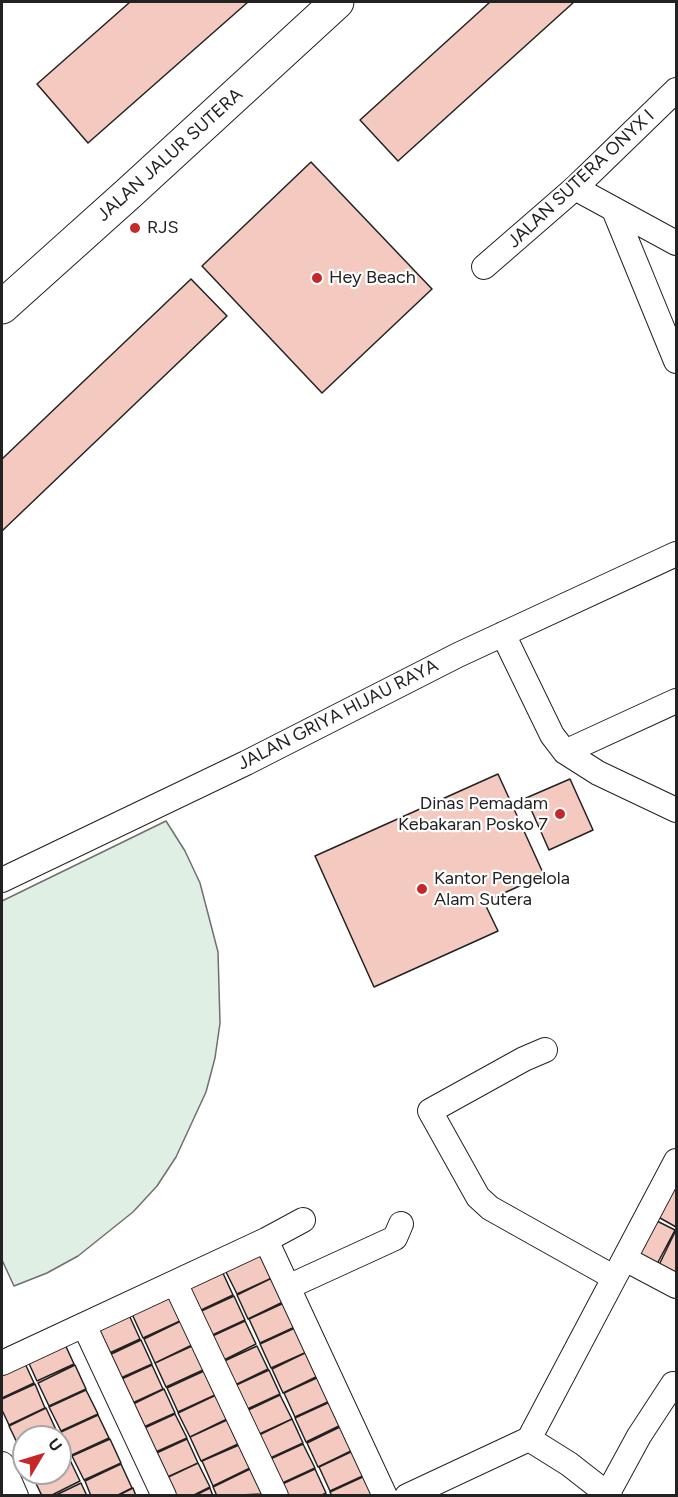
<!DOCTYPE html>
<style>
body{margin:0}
#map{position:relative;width:678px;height:1497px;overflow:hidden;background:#fff;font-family:Figtree,sans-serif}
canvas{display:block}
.frame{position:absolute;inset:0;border:3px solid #222;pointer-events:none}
.north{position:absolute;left:12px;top:1425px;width:60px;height:60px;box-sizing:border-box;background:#fff;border:2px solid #a7a7a7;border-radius:50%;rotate:52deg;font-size:16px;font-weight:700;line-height:24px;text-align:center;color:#222}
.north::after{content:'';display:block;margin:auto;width:21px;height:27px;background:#c62828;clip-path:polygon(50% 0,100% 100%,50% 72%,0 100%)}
</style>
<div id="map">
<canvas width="678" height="1497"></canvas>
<div class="frame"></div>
<div class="north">U</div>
</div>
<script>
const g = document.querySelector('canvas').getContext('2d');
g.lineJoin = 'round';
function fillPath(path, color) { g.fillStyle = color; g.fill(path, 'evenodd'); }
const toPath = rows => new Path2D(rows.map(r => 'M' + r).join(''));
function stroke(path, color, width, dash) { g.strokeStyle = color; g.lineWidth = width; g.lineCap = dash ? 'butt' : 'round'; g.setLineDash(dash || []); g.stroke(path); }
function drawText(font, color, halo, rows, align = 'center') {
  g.font = font + ' Figtree,sans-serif'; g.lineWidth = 4.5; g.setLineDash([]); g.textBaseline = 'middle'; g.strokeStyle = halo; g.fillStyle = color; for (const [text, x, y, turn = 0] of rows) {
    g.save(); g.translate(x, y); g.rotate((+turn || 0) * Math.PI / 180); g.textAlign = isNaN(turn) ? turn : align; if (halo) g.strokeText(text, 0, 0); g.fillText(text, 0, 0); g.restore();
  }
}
const green = toPath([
 [166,821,185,851,200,883,218,952,220,1023,215,1058,206,1092,176,1157,157,1186,133,1212,78,1256,47,1273,14,1286,2,1260,2,901,166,821]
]);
fillPath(green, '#e0efe3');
stroke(green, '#6f6f6f', 1.5);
const building = toPath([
 [130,2,248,2,88,143,37,84,130,2],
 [490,2,574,2,398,161,360,120,490,2],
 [311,162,432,289,322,393,202,266,311,162],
 [191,279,227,316,2,531,2,459,191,279],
 [498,774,544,875,484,902,498,931,374,987,315,856,498,774],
 [570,779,593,830,549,850,526,798,570,779],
 [676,1181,676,1227,653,1214,676,1181],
 [651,1218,675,1230,656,1266,633,1254,651,1218],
 [676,1230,676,1276,658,1267,676,1230],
 [262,1253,274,1277,237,1294,225,1270,262,1253],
 [222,1271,233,1295,197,1312,185,1289,222,1271],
 [274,1277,285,1301,248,1319,237,1295,274,1277],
 [234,1296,245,1320,208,1337,197,1313,234,1296],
 [169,1297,180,1321,143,1338,132,1314,169,1297],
 [286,1302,297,1326,260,1343,249,1319,286,1302],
 [129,1315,140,1339,103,1356,92,1333,129,1315],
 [181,1321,192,1345,155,1363,144,1339,181,1321],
 [245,1321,256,1344,220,1362,208,1338,245,1321],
 [297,1327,309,1351,271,1368,260,1344,297,1327],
 [63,1340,74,1364,37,1381,26,1357,63,1340],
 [141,1340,152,1364,114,1381,103,1358,141,1340],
 [192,1346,203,1370,166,1387,155,1363,192,1346],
 [257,1346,268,1369,231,1387,220,1363,257,1346],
 [309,1351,320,1375,283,1393,272,1369,309,1351],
 [23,1359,34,1383,2,1398,2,1369,23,1359],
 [75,1365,86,1389,49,1406,38,1383,75,1365],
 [152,1365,163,1389,126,1406,115,1382,152,1365],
 [269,1370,280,1394,243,1411,232,1387,269,1370],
 [204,1371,215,1395,178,1412,167,1388,204,1371],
 [321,1376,332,1400,295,1417,284,1393,321,1376],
 [35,1384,45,1408,9,1425,2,1410,2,1399,35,1384],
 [164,1389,175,1413,137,1430,127,1407,164,1389],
 [86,1390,98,1414,61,1431,49,1407,86,1390],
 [216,1395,227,1419,190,1437,178,1413,216,1395],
 [280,1395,292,1419,255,1436,244,1412,280,1395],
 [332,1401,343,1424,306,1442,295,1418,332,1401],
 [46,1408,57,1432,47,1437,24,1437,24,1448,20,1449,9,1426,46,1408],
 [175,1414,187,1438,149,1455,138,1431,175,1414],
 [98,1415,109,1438,72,1455,61,1432,98,1415],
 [292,1419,303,1443,266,1460,255,1437,292,1419],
 [227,1420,238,1444,201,1461,190,1437,227,1420],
 [344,1425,355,1449,318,1467,307,1443,344,1425],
 [60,1439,69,1457,60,1461,60,1439],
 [110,1439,121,1463,84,1480,72,1456,110,1439],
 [187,1439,198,1463,161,1480,150,1456,187,1439],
 [303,1444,315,1468,278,1485,266,1461,303,1444],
 [239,1445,250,1468,213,1486,202,1461,239,1445],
 [355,1450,367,1474,330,1491,319,1467,355,1450],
 [69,1458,80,1481,50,1496,42,1496,32,1475,60,1473,60,1462,69,1458],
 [198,1463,210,1487,192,1496,168,1496,162,1480,198,1463],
 [121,1464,132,1488,116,1496,91,1496,85,1481,121,1464],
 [250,1469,262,1494,217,1496,213,1487,250,1469],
 [315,1469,326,1493,320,1496,283,1496,278,1486,315,1469],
 [367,1475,377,1496,332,1496,330,1492,367,1475],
 [81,1483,87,1496,54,1496,81,1483],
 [133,1488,136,1496,117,1496,133,1488],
 [210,1488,213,1496,194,1496,210,1488]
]);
fillPath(building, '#f3c9c0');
stroke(building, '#222', 1.5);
const street = toPath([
 [575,188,676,243],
 [614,210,676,361],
 [484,267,575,188,676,90],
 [503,634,552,735,565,752,598,773,676,810],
 [565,752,676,701],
 [2,880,246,763,458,655,676,554],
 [545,1050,524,1059,430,1111,478,1197,490,1208,613,1277],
 [266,1240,385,1496],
 [625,1259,676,1286],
 [175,1283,276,1496],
 [288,1287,395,1238,401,1224],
 [84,1325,164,1496],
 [2,1363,266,1240,303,1220],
 [529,1439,569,1464,610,1496],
 [2,1464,16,1496],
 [608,1493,639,1436,673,1384,676,1386],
 [407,1496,529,1439,676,1161]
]);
const secondary = toPath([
 [2,307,129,193,337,2]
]);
stroke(street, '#222', 26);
stroke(secondary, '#222', 35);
stroke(street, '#fff', 24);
stroke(secondary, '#fff', 33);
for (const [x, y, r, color] of [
 [135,228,6,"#c62828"],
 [317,278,6,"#c62828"],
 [560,814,6,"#c62828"],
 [422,889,6,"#c62828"]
]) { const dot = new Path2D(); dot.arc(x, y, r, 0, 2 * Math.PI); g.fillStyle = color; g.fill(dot); stroke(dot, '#fff', 2); }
drawText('18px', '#222', '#fff', [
 ["JALAN JALUR SUTERA",170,155,-42],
 ["JALAN SUTERA ONYX I",581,179,-43],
 ["JALAN GRIYA HIJAU RAYA",338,715,-27]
]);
drawText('18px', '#222', '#fff', [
 ["RJS",147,228],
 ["Hey Beach",329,278],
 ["Dinas Pemadam",548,804,"right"],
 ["Kebakaran Posko 7",548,825,"right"],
 ["Kantor Pengelola",434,879],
 ["Alam Sutera",434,900]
], 'left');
</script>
